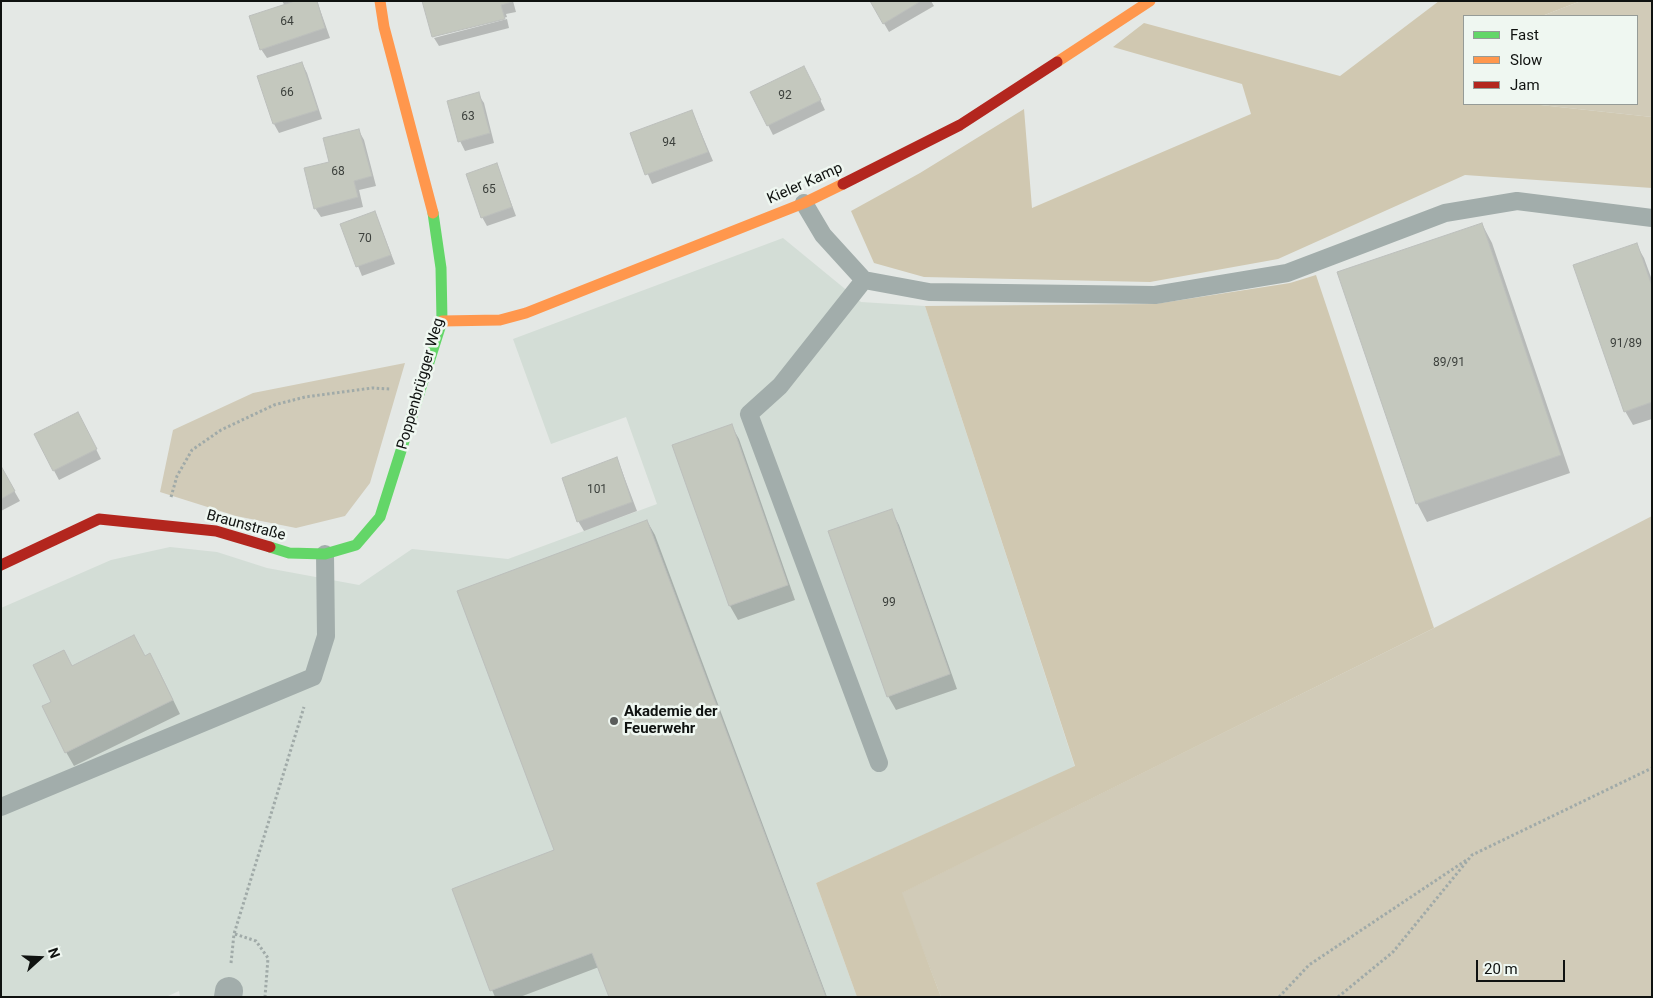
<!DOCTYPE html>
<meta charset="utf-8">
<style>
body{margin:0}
#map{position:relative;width:1653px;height:998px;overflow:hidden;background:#e4e8e5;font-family:Roboto,sans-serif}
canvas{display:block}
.frame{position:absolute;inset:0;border:2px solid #0f1210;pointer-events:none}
.legend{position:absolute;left:1463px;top:15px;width:175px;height:90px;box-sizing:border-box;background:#eff7f1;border:1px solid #959b97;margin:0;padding:6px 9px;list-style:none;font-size:15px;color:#0f1210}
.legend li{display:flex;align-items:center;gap:10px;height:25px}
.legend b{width:25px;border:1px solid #959b97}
.north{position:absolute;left:15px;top:933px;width:50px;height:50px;-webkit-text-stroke:4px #eff7f1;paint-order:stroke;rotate:70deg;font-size:14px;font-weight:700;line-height:20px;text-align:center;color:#0f1210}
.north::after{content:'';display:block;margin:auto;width:18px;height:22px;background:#0f1210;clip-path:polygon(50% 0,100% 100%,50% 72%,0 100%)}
.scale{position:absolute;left:1476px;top:960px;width:89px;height:22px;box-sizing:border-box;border:2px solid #0f1210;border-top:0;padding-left:6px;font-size:15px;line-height:18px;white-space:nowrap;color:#0f1210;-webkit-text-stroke:4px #eff7f1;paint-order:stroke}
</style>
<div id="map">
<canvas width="1653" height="998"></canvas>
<div class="frame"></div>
<ul class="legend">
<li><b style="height:6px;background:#63d668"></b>Fast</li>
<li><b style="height:6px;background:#ff974d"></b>Slow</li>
<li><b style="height:6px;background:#b3261e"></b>Jam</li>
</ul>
<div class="north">N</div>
<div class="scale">20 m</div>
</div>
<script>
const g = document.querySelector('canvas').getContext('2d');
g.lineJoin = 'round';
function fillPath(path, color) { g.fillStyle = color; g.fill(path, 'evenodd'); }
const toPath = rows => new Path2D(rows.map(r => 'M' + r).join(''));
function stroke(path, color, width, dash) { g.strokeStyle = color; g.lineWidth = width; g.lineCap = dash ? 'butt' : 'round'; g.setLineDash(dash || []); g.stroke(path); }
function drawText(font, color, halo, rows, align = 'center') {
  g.font = font + ' Roboto,sans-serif'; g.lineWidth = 5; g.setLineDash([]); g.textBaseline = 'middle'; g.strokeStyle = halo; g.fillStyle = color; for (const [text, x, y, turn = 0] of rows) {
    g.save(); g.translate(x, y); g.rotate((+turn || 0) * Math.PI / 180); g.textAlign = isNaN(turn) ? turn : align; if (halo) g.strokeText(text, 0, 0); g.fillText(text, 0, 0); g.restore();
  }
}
fillPath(toPath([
 [783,238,861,302,925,306,1075,767,816,883,857,997,180,997,179,991,166,997,1,997,1,608,111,560,170,547,217,552,267,568,359,585,412,549,508,559,657,504,626,417,551,444,513,339]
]), '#d3ddd6');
fillPath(toPath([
 [1581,1,1652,1,1652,117,1531,104,1637,104,1637,16,1542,16],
 [405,363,370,483,345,516,296,528,236,516,160,492,173,430,253,393],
 [1652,516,1652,997,941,997,901,893,1434,628]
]), '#d1cbb8');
fillPath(toPath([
 [1439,1,1581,1,1542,16,1464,16,1464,104,1531,104,1652,117,1652,188,1465,175,1278,259,1150,282,924,277,874,263,851,211,920,173,1024,109,1032,208,1251,114,1242,84,1113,47,1144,23,1340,76],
 [1316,275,1434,628,902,893,941,997,857,997,816,883,1075,766,925,306,1155,304,1290,283]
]), '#d0c8b1');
fillPath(toPath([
 [282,1,317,1,330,38,267,58,261,49,285,6],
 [513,1,516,12,506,14,507,17,434,36,434,38,424,2],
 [871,1,931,1,934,6,889,32],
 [507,19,509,28,439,46,434,38],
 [302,63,307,73,322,119,279,133,274,124],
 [809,77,825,110,773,135,752,93],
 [478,94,484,103,494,143,465,151,460,141],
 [692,111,713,161,652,184,631,134],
 [359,131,364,140,376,186,359,190,363,207,321,217,315,208,330,163],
 [497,165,516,216,487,226,482,217],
 [375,212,395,264,362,276,341,224],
 [1482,224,1492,243,1570,473,1427,522,1417,503],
 [1636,244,1644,258,1652,280,1652,419,1633,425,1625,411],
 [83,423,101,459,59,480,35,435],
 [731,425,739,439,795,600,738,620,730,606,673,446],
 [617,458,637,511,584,531,578,521],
 [1,468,20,501,1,511],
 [891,510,899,525,957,689,896,710,888,696],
 [647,521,655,535,827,997,610,997,599,967,520,997,495,997,492,990,556,851],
 [72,667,158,669,180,714,74,766,66,752,53,702]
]), '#0003');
const building = toPath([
 [295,1,317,1,325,28,260,50,249,16,295,1],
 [422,1,511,1,512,2,501,5,505,19,432,37,422,1],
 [870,1,921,1,883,24,870,1],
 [302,62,318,110,273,124,257,76,302,62],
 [804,66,821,100,767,126,750,92,804,66],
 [479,92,490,133,458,142,447,101,479,92],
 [692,110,708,152,645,175,630,133,692,110],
 [359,129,372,176,354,181,358,197,314,209,304,168,329,162,323,138,359,129],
 [497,163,512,207,481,218,466,174,497,163],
 [375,211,391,255,356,267,340,224,375,211],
 [1482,223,1561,455,1416,504,1337,272,1482,223],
 [1637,243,1652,286,1652,402,1624,412,1573,265,1637,243],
 [78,412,97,449,53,471,34,434,78,412],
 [732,424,788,585,729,606,672,445,732,424],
 [617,457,632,502,577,522,562,478,617,457],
 [1,466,15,491,1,499,1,466],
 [892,509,950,674,887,697,828,531,892,509],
 [647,520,826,997,609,997,592,953,490,991,452,889,554,850,457,591,647,520],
 [134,635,145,656,150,653,173,700,65,753,42,706,51,702,33,665,64,650,72,666,134,635]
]);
fillPath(building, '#c4c8be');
stroke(building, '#bcbfbc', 1);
stroke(toPath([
 [171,497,177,476,192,450,221,430,274,405,305,397,372,388,390,389],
 [235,934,256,941,268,958,265,997],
 [231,963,234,934,304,707],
 [1279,997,1309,965,1468,859],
 [1338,997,1393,952,1472,855,1652,768]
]), '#a0aaa8', 3, [2.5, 2.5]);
stroke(toPath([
 [804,203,823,235,864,280,929,292,1155,295,1287,273,1445,213,1517,201,1652,218],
 [864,280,780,386,749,414,879,763],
 [1,807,313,677,326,636,325,554]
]), '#a2adab', 18);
stroke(toPath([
 [228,997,229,991]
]), '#a2adab', 28);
stroke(toPath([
 [270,547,289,553,325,554,356,545,380,517,442,321,441,268,433,213]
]), '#63d668', 11);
stroke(toPath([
 [380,1,384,27,433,213],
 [1057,62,1150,1],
 [442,321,500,320,526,313,804,203,843,184]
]), '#ff974d', 11);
stroke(toPath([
 [843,184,960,125,1057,62],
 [1,565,99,519,216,531,270,547]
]), '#b3261e', 11);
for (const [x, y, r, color] of [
 [614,721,5,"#5a5d5b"]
]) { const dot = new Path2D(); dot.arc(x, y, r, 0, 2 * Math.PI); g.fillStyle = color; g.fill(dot); stroke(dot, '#eff7f1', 2); }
drawText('12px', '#3c403c', null, [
 ["64",287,22],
 ["66",287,93],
 ["92",785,96],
 ["63",468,117],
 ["94",669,143],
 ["68",338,172],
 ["65",489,190],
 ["70",365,239],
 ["91/89",1626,344],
 ["89/91",1449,363],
 ["101",597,490],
 ["99",889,603]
]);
drawText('15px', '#0f1210', '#eff7f1', [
 ["Kieler Kamp",805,184,-24],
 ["Poppenbrügger Weg",421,384,-74],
 ["Braunstraße",246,526,15]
]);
drawText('bold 15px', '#0f1210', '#eff7f1', [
 ["Akademie der",624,712],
 ["Feuerwehr",624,729]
], 'left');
</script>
